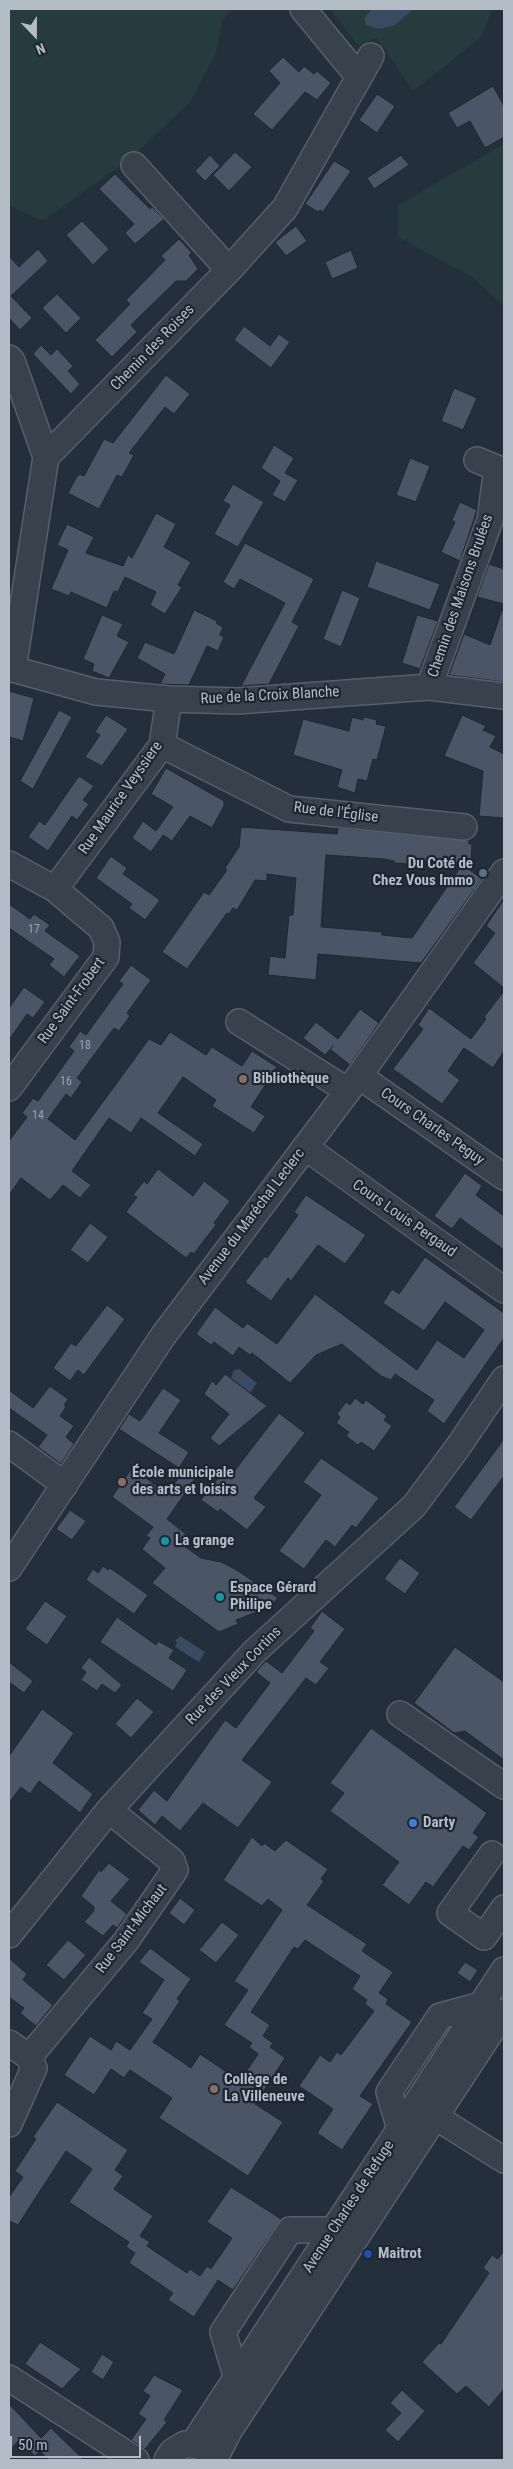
<!DOCTYPE html>
<meta charset="utf-8">
<style>
body{margin:0}
#map{position:relative;width:513px;height:2469px;overflow:hidden;background:#242f3c;font-family:"Roboto Condensed",sans-serif}
canvas{display:block}
.frame{position:absolute;inset:0;border:10px solid #b4bcc8;pointer-events:none}
.north{position:absolute;left:10px;top:10px;width:50px;height:50px;-webkit-text-stroke:4px #1d2631;paint-order:stroke;rotate:158deg;font-size:14px;font-weight:700;line-height:20px;text-align:center;color:#b4bcc8}
.north::after{content:'';display:block;margin:auto;width:18px;height:22px;background:#b4bcc8;clip-path:polygon(50% 0,100% 100%,50% 72%,0 100%)}
.scale{position:absolute;left:10px;top:2436px;width:131px;height:22px;box-sizing:border-box;border:2px solid #b4bcc8;border-top:0;padding-left:6px;font-size:15px;line-height:18px;white-space:nowrap;color:#b4bcc8;-webkit-text-stroke:4px #1d2631;paint-order:stroke}
</style>
<div id="map">
<canvas width="513" height="2469"></canvas>
<div class="frame"></div>
<div class="north">N</div>
<div class="scale">50 m</div>
</div>
<script>
const g = document.querySelector('canvas').getContext('2d');
g.lineJoin = 'round';
function fillPath(path, color) { g.fillStyle = color; g.fill(path, 'evenodd'); }
const toPath = rows => new Path2D(rows.map(r => 'M' + r).join(''));
function stroke(path, color, width, dash) { g.strokeStyle = color; g.lineWidth = width; g.lineCap = dash ? 'butt' : 'round'; g.setLineDash(dash || []); g.stroke(path); }
function drawText(font, color, halo, rows, align = 'center') {
  g.font = font + ' "Roboto Condensed",sans-serif'; g.lineWidth = 4.5; g.setLineDash([]); g.textBaseline = 'middle'; g.strokeStyle = halo; g.fillStyle = color; for (const [text, x, y, turn = 0] of rows) {
    g.save(); g.translate(x, y); g.rotate((+turn || 0) * Math.PI / 180); g.textAlign = isNaN(turn) ? turn : align; if (halo) g.strokeText(text, 0, 0); g.fillText(text, 0, 0); g.restore();
  }
}
fillPath(toPath([
 [9,9,234,9,222,20,216,53,190,102,132,157,43,221,9,206],
 [330,9,492,9,481,37,413,91,377,38,358,45],
 [504,144,504,306,472,277,398,237,398,205]
]), '#263b3d');
fillPath(toPath([
 [372,9,413,9,395,25,379,29,366,25,364,18],
 [239,1369,257,1383,250,1393,231,1378,234,1370],
 [180,1636,205,1652,199,1662,175,1647,177,1643,175,1641]
]), '#394b63');
const building = toPath([
 [283,57,299,72,304,66,314,74,317,71,331,83,317,100,305,92,272,130,253,114,280,83,269,71,283,57],
 [493,86,504,106,504,137,485,148,470,121,457,128,448,113,493,86],
 [377,94,395,106,377,133,359,120,377,94],
 [235,152,252,167,229,191,213,175,235,152],
 [210,155,220,166,205,181,195,171,210,155],
 [401,155,409,165,374,189,367,178,401,155],
 [334,161,351,171,323,212,320,210,318,212,305,204,334,161],
 [115,174,150,209,152,207,164,219,135,244,125,233,134,224,99,189,115,174],
 [82,221,109,249,93,265,66,235,82,221],
 [296,226,307,241,286,256,275,242,296,226],
 [179,239,192,253,189,255,198,269,186,281,176,281,131,325,137,332,112,357,95,340,130,304,126,300,165,260,161,256,179,239],
 [38,249,48,261,11,296,32,318,20,330,9,318,9,256,19,267,38,249],
 [351,250,358,268,332,279,325,262,351,250],
 [57,294,81,318,66,333,42,308,57,294],
 [244,326,270,346,279,334,290,342,271,368,234,340,244,326],
 [41,345,51,355,57,349,73,366,68,371,80,384,71,394,33,354,41,345],
 [166,375,190,394,174,414,165,407,129,453,134,455,122,477,117,475,99,509,68,493,76,478,80,474,84,476,104,439,113,443,166,375],
 [454,388,477,398,463,430,441,421,454,388],
 [274,445,294,458,285,473,298,480,285,502,272,495,280,481,261,468,274,445],
 [410,458,430,466,416,502,396,495,410,458],
 [233,484,264,502,238,547,214,534,230,505,223,501,233,484],
 [460,502,477,510,460,561,441,552,455,522,452,520,460,502],
 [156,513,176,524,164,547,191,562,178,585,182,587,165,614,150,605,156,592,125,577,118,592,114,591,107,608,71,592,69,596,51,589,68,550,57,545,67,524,94,537,86,553,123,566,128,555,132,558,156,513],
 [245,543,314,579,292,622,299,626,269,684,241,686,285,603,240,579,234,589,223,582,245,543],
 [376,561,440,584,430,610,367,587,376,561],
 [489,564,504,569,504,604,477,597,489,564],
 [342,590,360,598,341,647,323,639,342,590],
 [194,610,217,621,216,623,223,627,220,635,224,637,218,651,207,646,189,685,160,684,165,674,137,658,145,642,174,654,194,610],
 [502,610,504,611,504,682,449,675,464,634,490,645,502,610],
 [102,615,123,624,117,636,129,642,109,678,92,671,94,664,83,659,102,615],
 [417,615,438,621,420,669,402,663,417,615],
 [9,691,34,698,23,741,9,737,9,691],
 [59,710,72,717,33,789,20,781,59,710],
 [106,715,128,729,102,766,85,757,100,735,95,732,106,715],
 [462,715,486,726,483,730,496,736,490,747,504,754,504,818,479,816,483,771,444,756,462,715],
 [352,717,363,720,364,717,377,720,376,724,386,726,377,760,373,759,367,781,358,779,355,793,337,787,342,770,293,755,303,719,349,731,352,717],
 [166,768,224,801,224,806,212,828,190,816,172,841,163,835,151,852,132,838,143,821,156,831,173,807,151,794,166,768],
 [79,776,94,786,83,800,89,804,77,820,72,816,48,851,28,837,39,821,45,825,79,776],
 [241,827,337,834,338,828,469,840,469,844,472,844,471,866,463,865,482,879,421,963,318,954,316,980,268,975,270,956,285,958,289,915,293,915,296,878,267,874,267,881,255,880,237,910,233,908,229,914,227,913,187,969,162,952,204,892,209,895,227,870,225,868,239,847,241,827],
 [326,855,384,859,394,861,394,863,421,865,421,862,462,865,412,938,382,935,382,932,321,927,326,855],
 [111,856,127,868,123,874,160,900,145,920,129,908,132,904,96,878,111,856],
 [504,899,504,988,473,963,495,933,486,926,504,899],
 [9,904,30,919,34,914,50,925,45,931,80,956,64,977,49,965,54,959,9,928,9,904],
 [131,965,151,980,127,1013,130,1016,119,1031,114,1028,77,1078,82,1082,71,1098,66,1094,48,1119,75,1140,149,1039,161,1045,170,1032,206,1055,212,1047,242,1066,252,1051,277,1067,251,1107,265,1116,254,1133,212,1106,216,1100,183,1077,158,1113,203,1144,195,1156,141,1118,131,1133,109,1118,72,1171,91,1185,80,1198,63,1185,50,1200,21,1178,9,1195,9,1141,27,1117,22,1113,33,1098,38,1101,74,1051,69,1047,80,1031,86,1035,123,984,119,981,131,965],
 [24,987,45,1002,33,1018,27,1014,9,1040,9,1008,24,987],
 [504,991,504,1051,493,1068,464,1048,448,1071,460,1080,442,1104,393,1069,423,1029,418,1025,429,1008,471,1039,486,1019,484,1017,504,991],
 [360,1009,379,1023,350,1065,330,1049,334,1045,325,1055,303,1038,316,1022,338,1039,360,1009],
 [158,1169,193,1196,204,1181,230,1201,214,1223,216,1225,202,1243,194,1254,191,1252,186,1258,126,1212,137,1197,133,1195,144,1181,147,1184,158,1169],
 [465,1173,482,1186,476,1195,504,1216,504,1250,460,1218,452,1229,434,1216,465,1173],
 [306,1195,366,1235,345,1264,318,1245,291,1281,288,1278,271,1301,245,1282,265,1256,267,1258,298,1215,294,1212,306,1195],
 [90,1223,108,1237,88,1263,70,1250,90,1223],
 [425,1257,504,1313,504,1338,444,1424,427,1411,434,1400,395,1374,391,1380,381,1376,342,1344,316,1355,290,1383,252,1353,250,1355,239,1347,233,1356,214,1342,211,1345,196,1334,215,1307,243,1328,247,1323,277,1344,315,1294,417,1370,437,1340,464,1358,484,1330,445,1302,424,1331,383,1303,392,1289,399,1294,425,1257],
 [107,1305,125,1319,84,1375,78,1370,70,1381,53,1368,71,1343,76,1346,107,1305],
 [225,1374,267,1406,219,1446,210,1438,229,1414,204,1394,212,1381,216,1385,225,1374],
 [50,1386,68,1399,64,1405,66,1407,60,1416,74,1426,66,1437,74,1444,61,1464,38,1447,47,1435,9,1408,9,1390,33,1408,50,1386],
 [163,1388,181,1400,159,1433,189,1452,179,1468,119,1429,129,1414,140,1421,163,1388],
 [355,1398,363,1404,366,1400,387,1416,384,1420,392,1426,374,1451,361,1442,358,1445,346,1436,349,1432,336,1423,340,1417,337,1414,346,1402,350,1405,355,1398],
 [279,1413,305,1433,254,1498,266,1507,247,1530,220,1509,218,1512,201,1500,222,1473,229,1478,279,1413],
 [504,1439,504,1476,471,1520,454,1507,504,1439],
 [321,1458,379,1498,356,1528,352,1525,335,1547,326,1540,304,1569,279,1551,321,1495,303,1482,321,1458],
 [132,1468,168,1494,183,1471,195,1479,167,1519,187,1535,180,1543,201,1558,221,1562,235,1569,278,1598,273,1603,275,1605,236,1620,238,1624,219,1632,152,1583,165,1568,142,1549,150,1538,146,1536,153,1527,112,1497,132,1468],
 [70,1510,86,1521,72,1540,56,1529,70,1510],
 [400,1558,420,1573,405,1594,384,1579,400,1558],
 [103,1566,108,1570,110,1568,148,1595,134,1614,86,1580,93,1569,98,1573,103,1566],
 [45,1601,67,1616,47,1645,25,1629,45,1601],
 [322,1611,345,1629,320,1662,329,1668,316,1685,306,1678,242,1760,272,1782,238,1828,203,1803,180,1831,162,1816,155,1825,138,1810,154,1790,167,1801,225,1720,236,1728,270,1683,256,1672,266,1661,282,1673,314,1631,310,1628,322,1611],
 [117,1617,156,1645,158,1641,174,1650,169,1658,187,1670,173,1691,100,1642,117,1617],
 [455,1647,504,1682,504,1760,465,1731,454,1733,414,1703,455,1647],
 [89,1657,122,1685,115,1693,102,1684,97,1691,81,1680,86,1672,81,1668,89,1657],
 [9,1662,33,1681,24,1693,9,1682,9,1662],
 [137,1698,154,1712,131,1738,115,1724,137,1698],
 [42,1709,74,1733,53,1763,93,1794,80,1813,39,1781,30,1794,21,1787,9,1803,9,1756,42,1709],
 [371,1728,487,1813,473,1833,479,1837,469,1850,463,1846,433,1887,426,1882,409,1905,382,1885,399,1862,330,1811,344,1793,330,1783,371,1728],
 [252,1837,262,1846,264,1843,275,1851,286,1840,328,1869,321,1879,324,1881,307,1905,367,1944,362,1951,393,1972,379,1993,388,1999,386,2004,412,2022,360,2096,373,2104,342,2150,317,2133,333,2109,299,2086,320,2055,330,2062,337,2052,341,2055,374,2011,365,2004,367,2000,352,1989,360,1976,305,1940,298,1949,294,1947,251,2012,270,2025,263,2036,273,2043,270,2047,285,2058,255,2104,283,2122,248,2176,159,2118,172,2098,130,2070,124,2078,111,2069,94,2095,64,2075,90,2036,111,2050,116,2041,130,2050,152,2019,142,2013,164,1980,139,1962,150,1948,191,1979,177,1999,180,2001,153,2042,191,2068,200,2054,240,2081,258,2054,249,2047,252,2043,224,2025,248,1990,234,1981,282,1910,268,1899,262,1906,223,1880,252,1837],
 [109,1863,130,1879,111,1901,127,1914,117,1928,113,1925,103,1936,84,1922,94,1911,94,1907,81,1896,99,1870,101,1872,109,1863],
 [180,1898,195,1910,184,1925,169,1913,180,1898],
 [222,1922,239,1935,216,1963,199,1950,222,1922],
 [68,1940,86,1955,64,1980,46,1965,68,1940],
 [9,1958,27,1974,23,1980,53,2005,36,2026,20,2013,24,2008,9,1997,9,1958],
 [465,1962,478,1970,470,1982,457,1973,465,1962],
 [57,2102,128,2150,115,2170,123,2176,114,2189,153,2216,140,2236,150,2242,147,2246,187,2273,190,2269,200,2276,207,2266,211,2269,232,2238,207,2222,231,2187,281,2219,233,2290,218,2280,194,2317,168,2300,173,2293,129,2263,135,2253,126,2247,129,2242,69,2202,92,2169,66,2151,18,2225,9,2221,9,2197,23,2177,15,2171,36,2139,33,2137,57,2102],
 [504,2250,504,2389,489,2407,466,2386,457,2394,422,2362,439,2343,441,2344,489,2273,483,2268,492,2255,498,2259,504,2250],
 [40,2342,81,2369,62,2389,25,2364,40,2342],
 [102,2354,114,2362,103,2380,91,2372,102,2354],
 [154,2375,183,2390,164,2420,167,2422,145,2449,131,2440,146,2419,138,2414,150,2396,143,2391,154,2375],
 [402,2390,425,2411,398,2442,385,2430,401,2413,390,2403,402,2390],
 [9,2404,41,2438,51,2428,84,2460,49,2460,40,2451,35,2456,19,2440,9,2451,9,2404]
]);
fillPath(building, '#4a5665');
stroke(building, '#1f2833', 1);
const minor = toPath([
 [303,9,359,77],
 [134,165,229,270],
 [9,358,12,361,46,457],
 [9,668,96,692,169,699,237,701,429,687,504,696],
 [13,669,46,457,229,270,285,208,371,56],
 [429,687,490,520,497,468,477,460],
 [162,745,289,809,464,827],
 [9,864,55,889,101,928,107,942,106,957,9,1088],
 [55,889,162,745,169,699],
 [239,1022,348,1091],
 [359,1076,504,1177],
 [305,1147,504,1290],
 [9,1444,65,1485],
 [9,1568,163,1336,359,1076,504,872],
 [400,1714,504,1786],
 [492,1854,450,1913,484,1937,504,1908],
 [9,1935,109,1810,254,1652,414,1506,458,1447,504,1379],
 [9,2043,29,2057,34,2068,9,2124],
 [29,2057,126,1941,175,1870,172,1861,109,1810],
 [423,2109,504,2160],
 [400,2129,389,2092,440,2016,481,2005],
 [9,2378,136,2460],
 [237,2379,223,2332,290,2230,334,2230],
 [193,2444,504,1970],
 [167,2460,172,2452,185,2444,200,2446,206,2450],
 [214,2460,229,2431,504,2012]
]);
stroke(minor, '#565f6a', 28);
stroke(minor, '#38414c', 25);
for (const [x, y, r, color] of [
 [483,873,5,"#5c6f8a"],
 [243,1079,5,"#8d6e63"],
 [122,1482,5,"#8d6e63"],
 [165,1541,5,"#0f9aa8"],
 [220,1597,5,"#0f9aa8"],
 [413,1823,5,"#3f7fe0"],
 [214,2089,5,"#8d6e63"],
 [368,2254,5,"#1a4fb4"]
]) { const dot = new Path2D(); dot.arc(x, y, r, 0, 2 * Math.PI); g.fillStyle = color; g.fill(dot); stroke(dot, '#1d2631', 2); }
drawText('12px', '#9aa2af', null, [
 ["17",34,930],
 ["18",85,1046],
 ["16",66,1082],
 ["14",38,1116]
]);
drawText('15px', '#b4bcc8', '#1d2631', [
 ["Chemin des Roises",153,348,-46],
 ["Chemin des Maisons Brulées",461,596,-71],
 ["Rue de la Croix Blanche",270,696,-3],
 ["Rue Maurice Veyssiere",121,798,-55],
 ["Rue de l'Église",336,813,7],
 ["Rue Saint-Frobert",72,1001,-54],
 ["Cours Charles Peguy",432,1127,35],
 ["Avenue du Maréchal Leclerc",252,1217,-53],
 ["Cours Louis Pergaud",404,1219,35],
 ["Rue des Vieux Cortins",234,1676,-46],
 ["Rue Saint-Michaut",132,1929,-53],
 ["Avenue Charles de Refuge",349,2207,-57]
]);
drawText('bold 15px', '#b4bcc8', '#1d2631', [
 ["Du Coté de",473,864,"right"],
 ["Chez Vous Immo",473,881,"right"],
 ["Bibliothèque",253,1079],
 ["École municipale",132,1473],
 ["des arts et loisirs",132,1490],
 ["La grange",175,1541],
 ["Espace Gérard",230,1588],
 ["Philipe",230,1605],
 ["Darty",423,1823],
 ["Collège de",224,2080],
 ["La Villeneuve",224,2097],
 ["Maitrot",378,2254]
], 'left');
</script>
